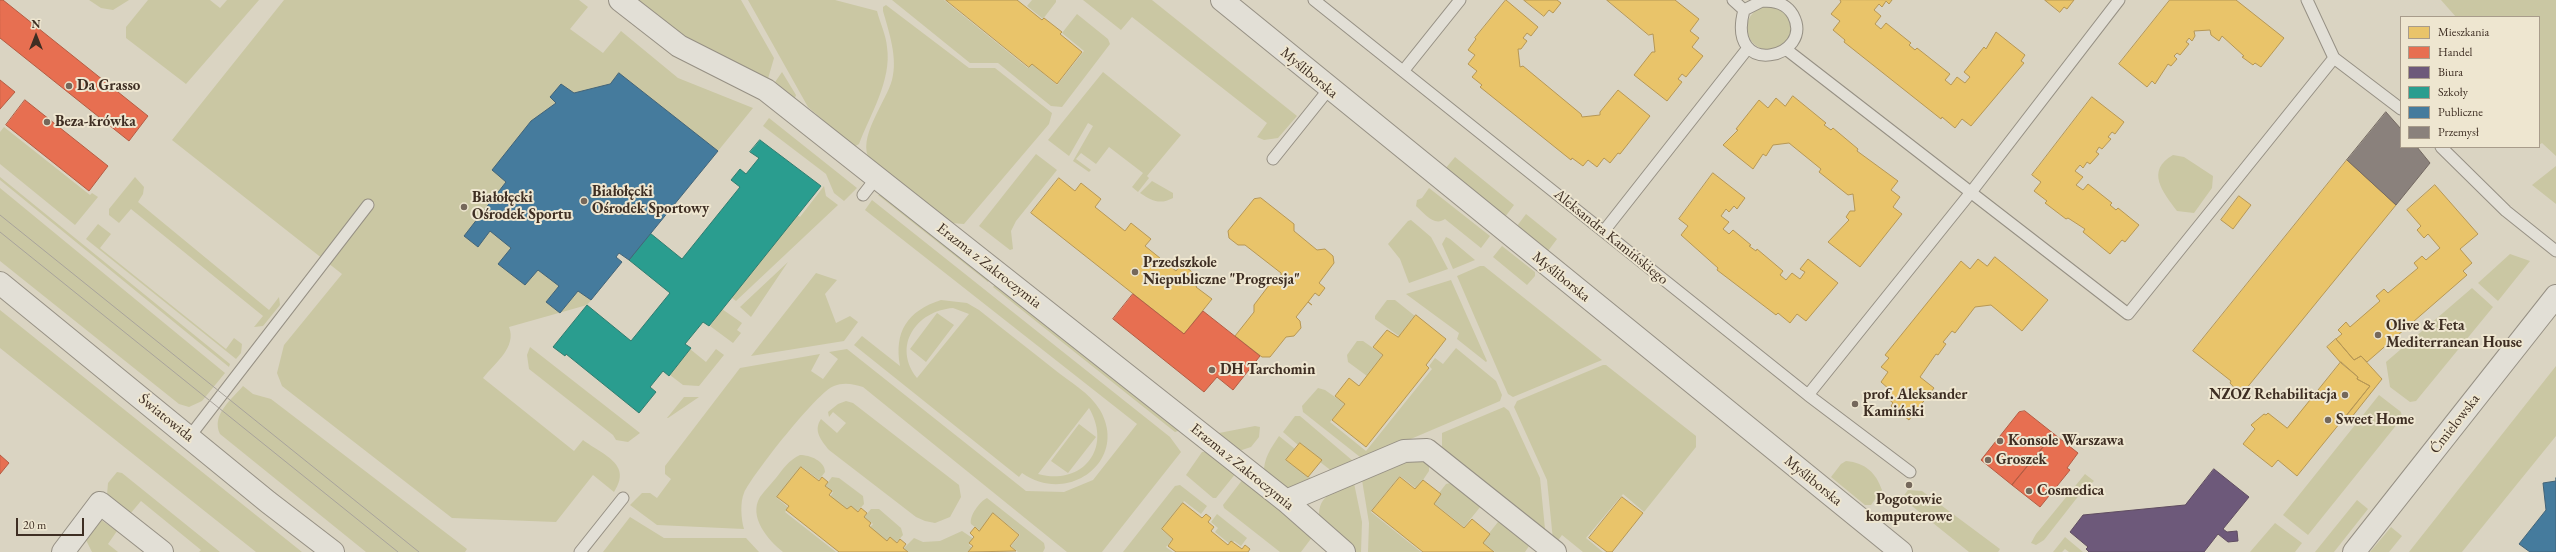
<!DOCTYPE html>
<meta charset="utf-8">
<style>
body{margin:0}
#map{position:relative;width:2556px;height:552px;overflow:hidden;background:#dad4c2;font-family:"EB Garamond",serif}
canvas{display:block}
.legend{position:absolute;left:2400px;top:16px;width:140px;height:132px;box-sizing:border-box;background:#eee6d0;border:1px solid #a89c8b;margin:0;padding:5px 7px;list-style:none;font-size:12px;color:#3e2e23}
.legend li{display:flex;align-items:center;gap:8px;height:20px}
.legend b{width:20px;border:1px solid #a89c8b}
.north{position:absolute;left:16px;top:16px;width:40px;height:40px;-webkit-text-stroke:3px #eee6d0;paint-order:stroke;rotate:0deg;font-size:11px;font-weight:700;line-height:16px;text-align:center;color:#3e2e23}
.north::after{content:'';display:block;margin:auto;width:14px;height:18px;background:#3e2e23;clip-path:polygon(50% 0,100% 100%,50% 72%,0 100%)}
.scale{position:absolute;left:16px;top:518px;width:68px;height:18px;box-sizing:border-box;border:2px solid #3e2e23;border-top:0;padding-left:5px;font-size:12px;line-height:14px;white-space:nowrap;color:#3e2e23;-webkit-text-stroke:3px #eee6d0;paint-order:stroke}
</style>
<div id="map">
<canvas width="2556" height="552"></canvas>
<ul class="legend">
<li><b style="height:11px;background:#e9c46a"></b>Mieszkania</li>
<li><b style="height:11px;background:#e76f51"></b>Handel</li>
<li><b style="height:11px;background:#6d597a"></b>Biura</li>
<li><b style="height:11px;background:#2a9d8f"></b>Szkoły</li>
<li><b style="height:11px;background:#457b9d"></b>Publiczne</li>
<li><b style="height:11px;background:#8a817c"></b>Przemysł</li>
</ul>
<div class="north">N</div>
<div class="scale">20 m</div>
</div>
<script>
const context = document.querySelector('canvas').getContext('2d');
context.lineJoin = 'round';
function fillPath(path, color) { context.fillStyle = color; context.fill(path, 'evenodd'); }
function strokePath(path, color, width, dash) { context.strokeStyle = color; context.lineWidth = width; context.lineCap = dash ? 'butt' : 'round'; context.setLineDash(dash || []); context.stroke(path); }
function write(font, color, halo, rows, align = 'center') {
  context.font = font + ' "EB Garamond",serif'; context.lineWidth = 4; context.setLineDash([]); context.textBaseline = 'middle'; context.strokeStyle = halo; context.fillStyle = color; for (const [text, x, y, turn = 0] of rows) {
    context.save(); context.translate(x, y); context.rotate((+turn || 0) * Math.PI / 180); context.textAlign = isNaN(turn) ? turn : align; if (halo) context.strokeText(text, 0, 0); context.fillText(text, 0, 0); context.restore();
  }
}
const green = new Path2D(`
 M89,0H129L113,10L101,8Z
 M148,0H210L220,8L227,0H259L186,84L126,38V27Z
 M284,0H579L588,7L570,29L603,53L621,31L678,78L753,108L709,162L708,161L619,253L616,257L622,262L587,305L509,327C517,347 495,363 483,378L574,451L583,440C603,455 633,464 614,492L593,475L556,522L452,518L282,386L277,373L284,345L342,274L172,140Z
 M629,0H741L774,58L767,82L687,44Z
 M748,0H835L877,11C880,23 886,35 887,47C892,80 870,115 859,144L854,147L808,107Z
 M892,0H944L1028,68L1032,64L1057,85L1084,51L1062,33L1077,14L1108,39L1110,44L1062,107L1051,106L998,63H970Z
 M1032,0H1056V2L1043,19L1027,6Z
 M1083,0H1152L1297,116L1278,138L1264,140L1257,137L1267,123L1132,17L1121,30Z
 M2441,0H2556V156L2542,143L2539,145V17H2456Z
 M886,5L969,68H995L1052,113L1049,124L964,224L951,223L870,160C856,139 886,102 892,80C898,58 889,32 883,11V7Z
 M1747 28a22 22 0 1 1 44 0a22 22 0 1 1-44 0Z
 M782,72L796,95L795,98L773,85Z
 M1103,72L1181,135L1151,171L1147,176L1149,178L1138,192L1132,187L1143,173L1109,147L1096,164L1081,153L1076,159L1091,170L1089,172L1073,161L1093,126L1088,123L1069,156L1048,140Z
 M769,118L857,188L844,201L834,193L826,174L763,126Z
 M4,127L90,195L92,193L98,197L75,225L0,164V132Z
 M1036,154L1057,170L1016,221L1011,231L1013,249L1010,250L979,226Z
 M2173,155L2184,157L2213,176L2212,188L2194,213L2177,211C2163,192 2145,171 2173,155Z
 M1455,157L1514,205L1505,217L1445,169Z
 M2556,166V204L2532,185Z
 M0,177L230,364L229,367L0,180Z
 M135,177L144,187L143,194L138,202L269,310L279,297L280,305L263,326L254,327L263,316L131,209L119,223L109,215V209Z
 M1152,181L1173,193V198C1160,205 1152,201 1140,193Z
 M824,186L826,196L838,205L736,301L731,297L797,215L800,217Z
 M0,188L225,373L202,401L189,407L179,404L0,261Z
 M1429,188L1490,236L1481,248L1445,219C1434,227 1424,213 1416,206L1417,200L1422,198Z
 M887,193L992,277L988,282L878,195Z
 M872,200L1170,437L1181,452L1102,552H1067L863,387C853,384 844,382 834,386C818,391 752,475 744,493C740,502 741,519 744,529L657,525L630,505L642,493H650L657,498L671,479L665,474V466L740,368L820,354L811,371L823,379L838,359L829,352L847,349L1026,491L1064,492L1093,480L1137,424L865,210Z
 M1526,214L1557,239L1548,251L1517,226Z
 M1411,220L1431,237L1448,269L1409,283L1400,259L1388,244L1408,221Z
 M98,224L111,234L100,248L226,349L234,338L242,344L241,353L236,359L86,239Z
 M1446,237L1450,239L1475,260L1453,269L1442,244Z
 M1502,246L1535,272V276L1527,285L1493,257Z
 M2510,254L2530,261L2498,301L2478,283Z
 M788,262L751,317L740,307Z
 M1480,266H1484L1602,360L1513,397L1508,394L1457,276Z
 M816,273L837,280L825,294L836,323L850,316L858,322L844,341L751,356Z
 M1451,280L1487,361L1486,362L1457,339L1459,333L1406,294Z
 M997,282L1179,428L1178,431L1175,432L993,287Z
 M2472,288L2493,307L2416,401L2410,402L2390,387L2386,362Z
 M941,300L967,303L979,310C1004,330 1030,350 1055,370C1070,382 1090,393 1100,410C1129,460 1069,506 1022,473L1019,477L854,345L862,336L900,366C894,332 907,311 941,300ZM953,308L969,314L917,378C892,346 916,311 953,308ZM1089,408C1113,449 1082,486 1038,474Z
 M1387,300H1395L1415,316L1399,336L1375,319V316Z
 M722,309L742,323L737,330L741,333L733,343L710,326Z
 M0,310L302,552H256L0,348Z
 M937,313L954,325L926,362L910,349Z
 M1357,341H1363L1383,355L1367,376L1348,362L1347,355Z
 M530,347L640,433L628,442L616,440L613,435L529,369L527,355Z
 M1456,348L1496,381L1502,395L1500,401L1366,458L1360,457L1303,412L1302,406L1318,388L1325,390L1345,404L1330,422L1366,451L1432,369L1429,366L1435,358L1443,364Z
 M690,349L706,362L716,349L724,355L699,386L683,385L670,375Z
 M1603,365H1606L1696,436V447L1644,512L1623,494L1586,538L1603,552H1583L1562,535L1557,542L1553,540L1547,480L1514,407L1517,401Z
 M2556,366V436L2462,552H2409Z
 M243,386L253,394L271,399L467,549L465,552H366L220,434C211,415 231,400 243,386Z
 M2379,395L2401,412L2402,418L2308,535L2283,515Z
 M684,397H699L668,418H667Z
 M846,401L853,403L959,485L961,497L950,517L935,523L925,521L916,517L829,450C821,440 813,431 821,419L837,433L846,423L833,412L829,417L828,412L838,404Z
 M1504,407L1509,411L1540,478L1545,529H1539L1442,450V433Z
 M1295,416H1300L1353,461L1333,472L1320,462L1321,460L1300,443L1298,445L1283,432Z
 M1079,424L1096,437L1068,473L1051,461Z
 M1255,426L1260,427L1259,437L1251,447L1239,451L1218,437L1219,433Z
 M1279,436L1295,449L1286,460L1314,480L1287,489L1264,474C1263,459 1271,448 1279,436Z
 M1202,452H1210L1236,473L1216,498H1213L1186,475Z
 M800,455C810,455 825,461 825,472L819,480L802,467L777,498L789,508L785,512L836,552H783C768,540 748,517 760,497C765,490 771,484 776,478C783,469 789,460 800,455Z
 M1420,458L1429,464V471L1417,489L1400,476L1371,512L1421,552H1368L1369,523L1362,480L1406,460Z
 M1846,461C1866,463 1876,473 1882,490L1871,505H1865L1831,477L1841,464Z
 M117,472L122,473L220,552H199L201,550L141,501L130,514L107,495L108,483Z
 M2085,474L2094,481L2080,494L2044,540L2036,545L2031,543L2036,534Z
 M832,477L839,478L863,496L864,504L857,512L847,511L830,497L833,492L825,486Z
 M1243,479L1313,536L1301,552H1280L1224,508L1223,505Z
 M1455,482L1481,506L1464,527L1432,502L1446,484Z
 M1354,483L1362,522L1361,552H1353L1319,517C1318,494 1336,491 1354,483Z
 M1180,485L1207,506L1201,514L1184,501L1162,530L1173,539L1166,547L1173,552H1123L1175,486Z
 M1908,490L1922,491L2000,549L1998,552H1969L1902,498Z
 M987,498L1044,543L1045,548L1043,552H1018L1011,546L1020,535L994,514L980,531L971,524C969,516 980,501 987,498Z
 M2357,500L2368,509L2334,552H2315Z
 M871,509H879L901,528L903,535L896,543L887,542L869,528L873,524L864,517Z
 M1217,514L1247,538L1241,546L1234,541L1231,545L1215,532L1218,528L1211,522Z
 M630,517L664,538H746L759,552H603Z
 M101,520L117,531L108,544L118,552H92L86,540L95,522Z
 M1503,521L1529,540V546L1525,552H1495L1482,542L1498,522Z
 M2275,523L2302,543L2295,552H2250Z
 M2391,527L2402,536L2389,552H2370Z
 M962,531L974,539L969,545L973,548L970,552H907L903,549L914,538L923,542L940,541Z
 M2065,537L2083,552H2069L2065,549L2062,552H2053Z`);
const homes = new Path2D(`
 M946,0H1017L1042,20L1044,18L1062,32L1060,34L1082,52L1057,84L1032,64L1029,67Z
 M1506,0L1538,27L1531,36L1527,33L1523,38L1527,41L1521,49H1518L1520,67L1523,66L1581,114L1582,117L1600,115V112L1618,90L1650,116L1620,154L1618,153L1610,163L1604,158L1597,167L1588,160L1583,166L1572,158L1571,160L1480,87L1482,85L1472,77L1477,71L1468,64L1475,55L1468,50L1476,39L1475,38Z
 M1524,0H1557L1561,3L1553,13L1549,10L1544,16Z
 M1607,0H1675L1699,19L1690,31L1699,38L1692,47L1703,56L1686,77L1682,74L1678,79L1682,82L1667,101L1634,75L1652,52H1655L1653,34L1649,35Z
 M1892,0L1889,4L1886,1L1882,7L1879,4L1874,10L1881,16L1875,24L1881,29L1886,23L1911,43L1909,45L1915,50L1917,48L1950,74L1945,80L1951,85L1957,77L1965,83L1970,77L1964,72L1984,47L1986,49L1996,32L2025,55L2021,61L2024,63L1971,126L1962,119L1955,128L1942,117L1941,119L1844,42L1845,40L1833,30L1840,21L1831,14L1841,2L1840,0Z
 M2045,0H2074L2067,9L2064,7L2060,12Z
 M2170,0H2236L2284,38L2261,67L2255,63L2253,65L2242,57L2244,56L2222,36L2219,41L2211,35L2210,30L2194,31L2195,36L2192,41L2189,38L2186,42L2189,44L2180,55L2177,53L2174,56L2177,59L2171,66L2168,64L2155,84L2152,81L2147,87L2119,64Z
 M1793,96L1826,123L1824,125L1831,130L1833,128L1858,149L1857,151L1898,181L1891,190L1900,197L1893,207L1902,214L1860,267L1828,242L1849,220L1846,217L1850,211H1855L1853,194L1848,195L1819,172L1821,169L1789,143L1773,145L1766,156L1763,154L1753,169L1723,145L1738,130L1736,129L1759,100L1768,108L1776,98L1785,106Z
 M2092,97L2124,122L2115,134L2112,132L2108,137L2111,139L2102,149L2099,147L2096,152L2099,154L2090,164L2087,162L2083,168L2080,165L2075,171L2083,177L2076,185L2083,190L2088,184L2112,203L2110,205L2116,210L2118,208L2139,225L2125,242L2122,240L2110,254L2083,232L2085,229L2068,218L2066,219L2045,203L2047,201L2034,191L2041,182L2032,175Z
 M2347,160L2396,205L2241,395L2230,383L2231,381L2193,351Z
 M1713,173L1745,198L1737,209L1734,206L1729,212L1726,209L1721,216L1729,222L1723,229L1729,234L1733,230L1751,245L1749,246L1756,251L1757,249L1783,271L1780,275L1786,280L1792,273L1800,279L1805,272L1800,269L1808,259L1838,283L1806,321L1797,314L1790,323L1778,313L1776,315L1717,270L1718,268L1681,235L1688,226L1679,219Z
 M1059,178L1075,191L1081,183L1101,199L1095,207L1125,231L1131,223L1151,239L1145,246L1176,271L1182,264L1201,279L1196,287L1212,299L1184,334L1031,213Z
 M2435,185L2478,234L2460,249L2472,263L2463,271L2467,275L2367,362L2361,356L2354,360L2336,339L2342,334L2338,330L2346,322L2350,327L2380,301L2376,296L2384,289L2388,293L2418,268L2414,263L2422,256L2426,260L2440,248L2428,234L2424,238L2417,230L2421,226L2407,210Z
 M2239,196L2251,205L2233,229L2221,220Z
 M1261,198L1294,224V231L1317,250L1325,249L1333,256L1334,263L1319,283L1325,288L1319,296L1315,293L1308,302L1312,305L1308,302L1296,317L1300,321L1301,328L1294,336L1286,337L1270,357H1262L1235,336L1254,312V305L1273,280L1281,279V273L1245,245H1238L1229,238L1228,231L1254,199Z
 M1995,257L2048,300L2022,331L1991,305L1975,307L1955,333L1952,331L1943,342L1946,344L1938,355L1936,354L1920,377L1934,388L1909,420L1891,406L1893,403L1885,396L1890,390L1881,382L1888,372L1881,367L1889,358L1885,355L1961,261L1970,269L1978,259L1987,266Z
 M1416,315L1446,339L1426,365L1429,368L1366,447L1332,420L1345,404L1335,396L1349,378L1359,386L1383,355L1373,347L1387,330L1398,337Z
 M2336,339L2354,360L2361,356L2382,379L2347,423L2343,420L2370,386L2357,379L2358,377L2341,363L2327,347Z
 M2341,362L2358,377L2357,379L2370,386L2297,476L2278,460L2272,467L2243,444L2255,429L2251,425L2264,414L2266,415L2268,413L2287,428Z
 M1300,443L1322,460L1308,477L1286,460Z
 M801,467L819,481L822,477L828,482L825,486L832,491L829,495L847,509L851,506L858,512L861,508L867,513L864,517L871,523L869,526L887,541L890,537L897,543L900,539L906,544L903,548L908,552H839L786,510L789,506L777,497Z
 M1400,477L1415,489L1423,480L1441,494L1434,504L1464,528L1472,519L1490,534L1483,543L1494,552H1423L1372,511Z
 M1622,497L1643,513L1612,552H1607L1589,538Z
 M1183,503L1202,518L1206,514L1211,518L1208,522L1214,527L1211,531L1228,545L1231,541L1242,549L1245,545L1250,549L1248,552H1176L1168,546L1173,539L1162,529Z
 M993,513L1019,535L1010,546L1016,551L968,552L973,546L969,543L974,537L970,533L975,527L979,531Z`);
const shops = new Path2D(`
 M0,0H3L148,116L129,141L0,38Z
 M0,80L15,92L0,109Z
 M25,100L108,166L89,191L6,125Z
 M1133,294L1184,334L1203,311L1260,356L1233,390L1217,377L1204,392L1113,319Z
 M2025,411L2054,434L2012,485L1981,460L2019,412Z
 M2054,434L2078,453L2067,468L2070,470L2040,507L2012,485Z
 M0,455L9,463L0,474Z`);
const offices = new Path2D(`
 M2214,469L2249,497L2223,529L2227,532L2237,531L2238,541L2228,542L2218,534L2204,552H2089L2086,549L2088,547L2070,532L2083,515L2185,505Z`);
const schools = new Path2D(`
 M760,140L821,186L709,326L703,322L685,344L691,348L669,376L663,371L650,387L656,392L639,413L566,354L565,356L553,347L587,305L631,341L670,293L629,260L650,233L682,259L740,187L731,180L740,169L746,174L759,158L750,152Z`);
const public = new Path2D(`
 M619,73L718,151L629,260L619,253L616,257L622,262L591,300L578,291L560,313L546,302L559,286L538,270L525,285L498,264L511,248L490,231L478,247L464,236L506,182L492,170L531,121L556,103L550,97L561,84L574,93L610,84Z
 M2556,478V552H2530L2519,544L2546,510L2543,483L2556,481Z`);
const industry = new Path2D(`
 M2386,112L2401,129V147H2417L2430,163L2396,205L2347,160Z`);
const service = new Path2D(`
 M1314,0L1808,395L1910,472
 M1733,0L1744,10
 M2307,0L2334,58L2401,109
 M1762,1C1775,1 1786,3 1793,15C1816,58 1725,80 1744,10Z
 M1787,50L2128,314L2334,58
 M1404,70L1460,0
 M2441,147L2506,211L2556,251
 M1273,159L1329,89
 M863,195L877,177
 M1604,231L1748,48
 M1808,395L1972,191L2119,0
 M190,436L368,205
 M580,552L623,498`);
const minor = new Path2D(`
 M620,0L679,46L766,90L1286,501L1344,552
 M1222,0L1901,552
 M1286,501L1404,451L1427,450L1555,552
 M63,552L100,503L162,552
 M2354,552L2556,296`);
const tertiary = new Path2D(`
 M0,283L268,502L333,552`);
const tram = new Path2D(`
 M0,215L419,552
 M0,232L398,552`);
const markers = [
 [69,86,4,"#75685b"],
 [47,122,4,"#75685b"],
 [584,201,4,"#75685b"],
 [464,207,4,"#75685b"],
 [1135,272,4,"#75685b"],
 [2378,335,4,"#75685b"],
 [1212,370,4,"#75685b"],
 [2345,395,4,"#75685b"],
 [1855,404,4,"#75685b"],
 [2328,420,4,"#75685b"],
 [2000,441,4,"#75685b"],
 [1988,460,4,"#75685b"],
 [1909,485,4,"#75685b"],
 [2029,491,4,"#75685b"]
];
const streetNames = [
 ["Myśliborska",1309,73,40],
 ["Aleksandra Kamińskiego",1611,237,39],
 ["Erazma z Zakroczymia",989,266,38],
 ["Myśliborska",1561,277,39],
 ["Światowida",166,418,39],
 ["Ćmielowska",2455,424,-52],
 ["Erazma z Zakroczymia",1242,467,39],
 ["Myśliborska",1813,481,39]
];
const poiNames = [
 ["Da Grasso",77,86],
 ["Beza-krówka",55,122],
 ["Białołęcki",592,192],
 ["Ośrodek Sportowy",592,209],
 ["Białołęcki",472,198],
 ["Ośrodek Sportu",472,215],
 ["Przedszkole",1143,263],
 ["Niepubliczne \"Progresja\"",1143,280],
 ["Olive & Feta",2386,326],
 ["Mediterranean House",2386,343],
 ["DH Tarchomin",1220,370],
 ["prof. Aleksander",1863,395],
 ["Kamiński",1863,412],
 ["NZOZ Rehabilitacja",2337,395,"right"],
 ["Sweet Home",2336,420],
 ["Konsole Warszawa",2008,441],
 ["Groszek",1996,460],
 ["Cosmedica",2037,491],
 ["Pogotowie",1909,500,"center"],
 ["komputerowe",1909,517,"center"]
];
fillPath(green, '#cac7a3');
fillPath(homes, '#e9c46a');
strokePath(homes, '#b69755', 1);
fillPath(shops, '#e76f51');
strokePath(shops, '#b45c43', 1);
fillPath(offices, '#6d597a');
strokePath(offices, '#5f4c60', 1);
fillPath(schools, '#2a9d8f');
strokePath(schools, '#307c6f', 1);
fillPath(public, '#457b9d');
strokePath(public, '#436478', 1);
fillPath(industry, '#8a817c');
strokePath(industry, '#736861', 1);
strokePath(service, '#969084', 13);
strokePath(minor, '#969084', 24);
strokePath(tertiary, '#969084', 24);
strokePath(service, '#e2dfd6', 11);
strokePath(minor, '#e2dfd6', 22);
strokePath(tertiary, '#e2dfd6', 22);
strokePath(tram, '#a8a39b', 1);
for (const [x, y, r, color] of markers) { const dot = new Path2D(); dot.arc(x, y, r, 0, 2 * Math.PI); context.fillStyle = color; context.fill(dot); strokePath(dot, '#eee6d0', 1.5); }
write('15px', '#3e2e23', '#eee6d0', streetNames);
write('bold 15px', '#3e2e23', '#eee6d0', poiNames, 'left');
</script>
